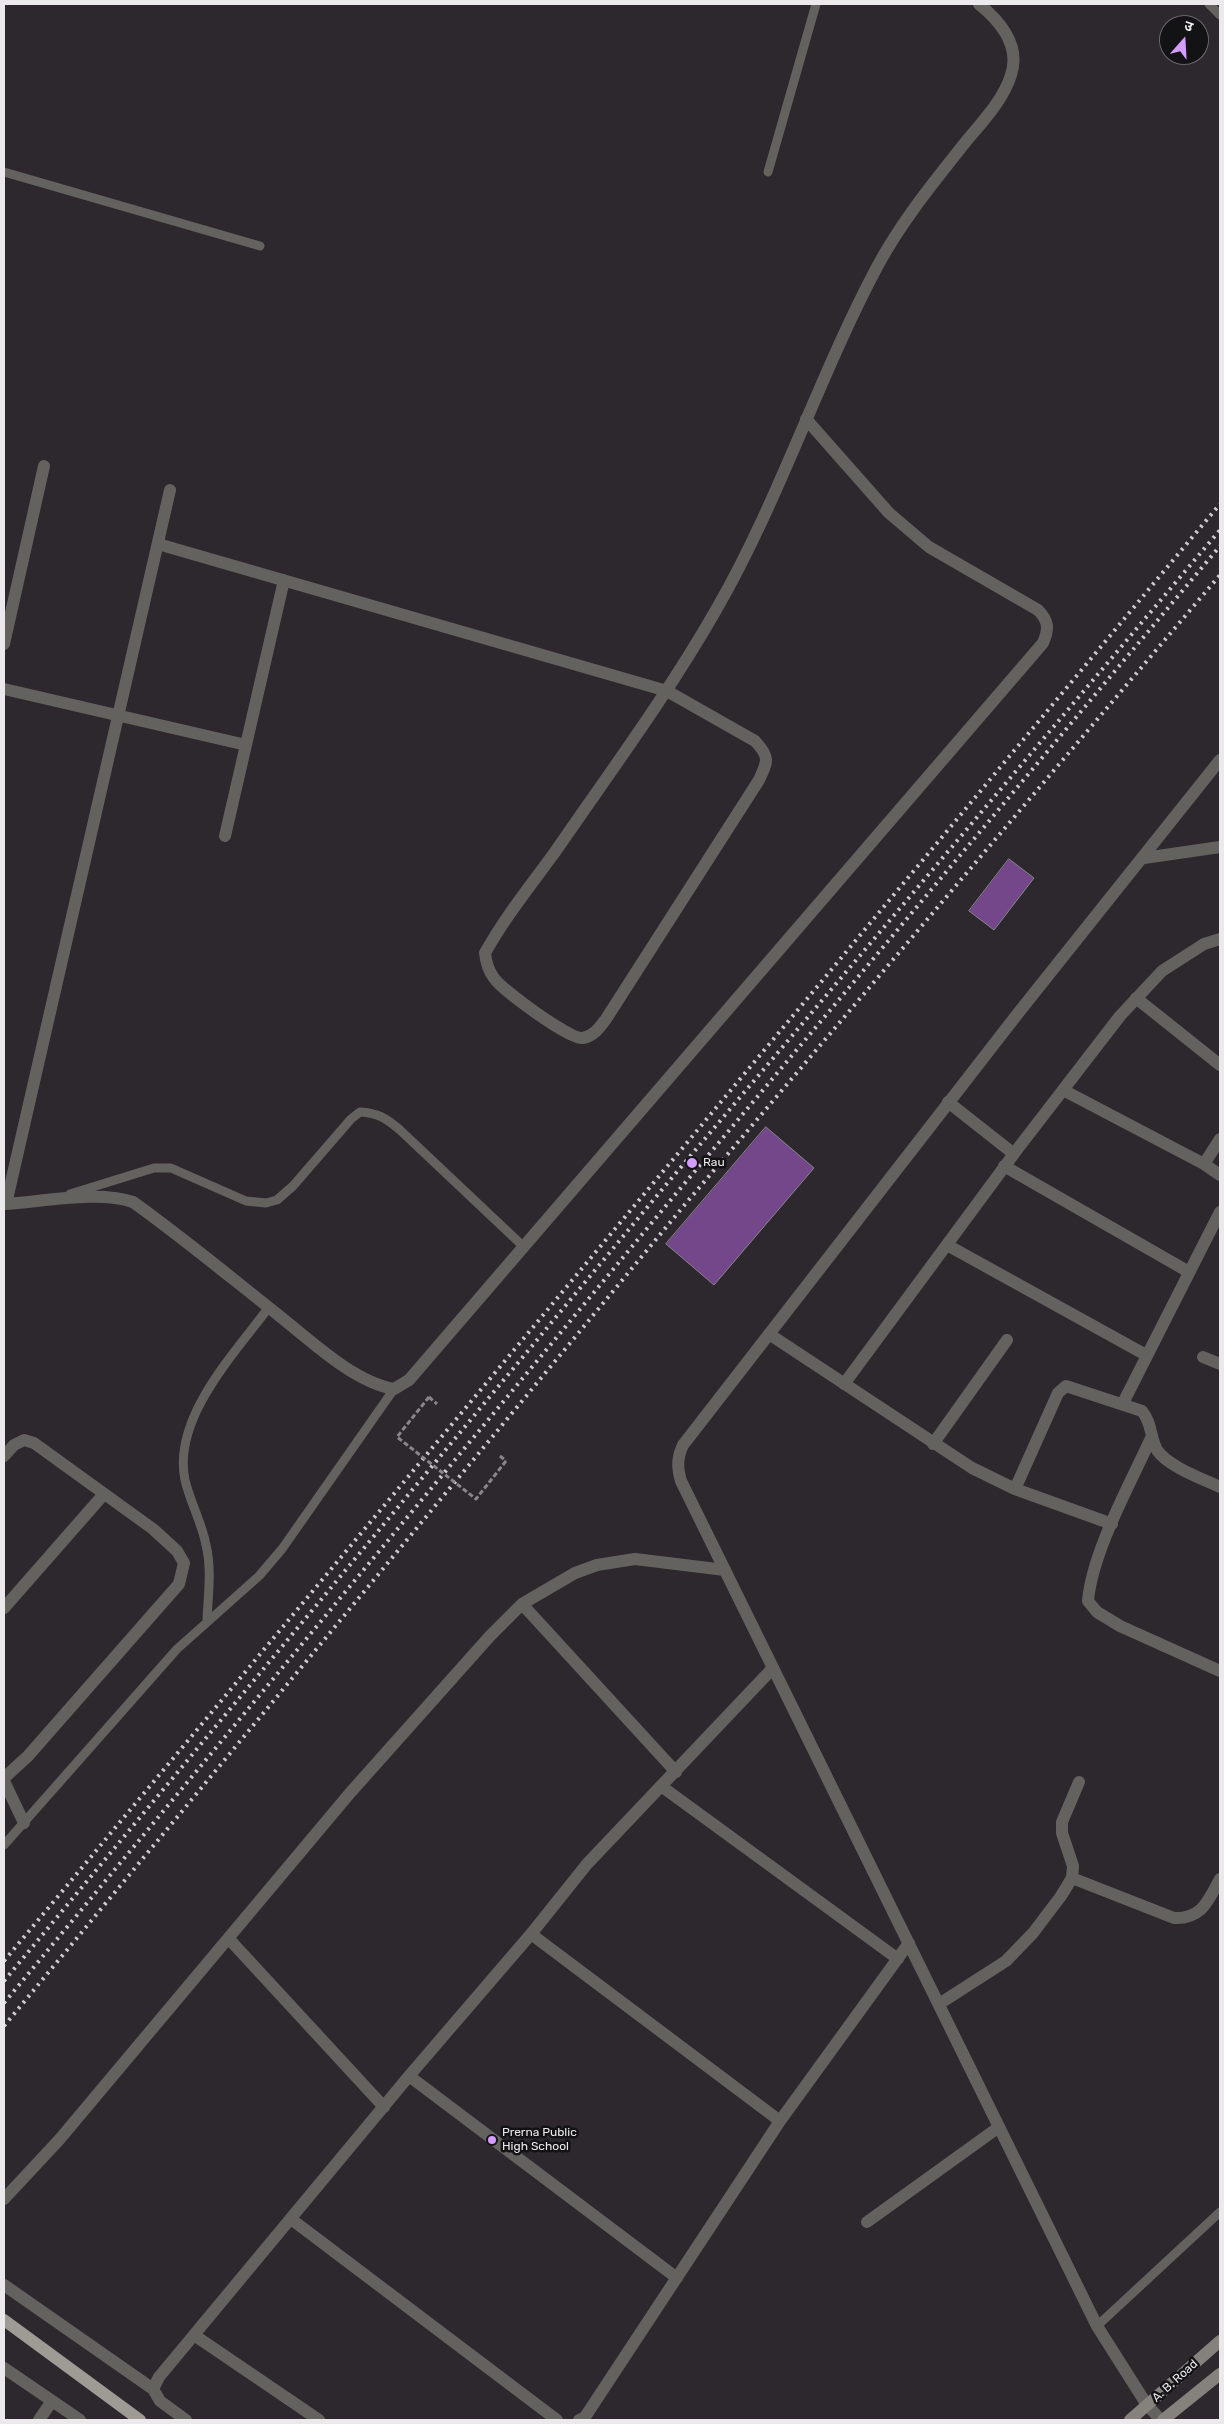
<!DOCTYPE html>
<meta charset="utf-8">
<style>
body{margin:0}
#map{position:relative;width:1224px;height:2424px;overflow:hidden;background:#2c282e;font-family:Rubik,"Noto Sans Devanagari",sans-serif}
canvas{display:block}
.frame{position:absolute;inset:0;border:5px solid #ece9ed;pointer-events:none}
.north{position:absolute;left:1159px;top:15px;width:50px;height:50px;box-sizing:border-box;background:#131214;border:1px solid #6a686b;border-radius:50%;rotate:19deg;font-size:14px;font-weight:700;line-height:20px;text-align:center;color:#ece9ed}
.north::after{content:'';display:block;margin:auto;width:18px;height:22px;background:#d39cfd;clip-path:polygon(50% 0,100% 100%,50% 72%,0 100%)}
</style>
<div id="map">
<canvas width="1224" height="2424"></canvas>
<div class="frame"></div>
<div class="north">उ</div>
</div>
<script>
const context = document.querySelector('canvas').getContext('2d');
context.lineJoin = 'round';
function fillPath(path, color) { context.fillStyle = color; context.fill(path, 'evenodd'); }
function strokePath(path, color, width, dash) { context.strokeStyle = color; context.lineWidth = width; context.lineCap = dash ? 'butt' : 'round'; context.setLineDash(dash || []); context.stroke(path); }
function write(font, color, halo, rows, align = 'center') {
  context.font = font + ' Rubik,sans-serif'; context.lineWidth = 5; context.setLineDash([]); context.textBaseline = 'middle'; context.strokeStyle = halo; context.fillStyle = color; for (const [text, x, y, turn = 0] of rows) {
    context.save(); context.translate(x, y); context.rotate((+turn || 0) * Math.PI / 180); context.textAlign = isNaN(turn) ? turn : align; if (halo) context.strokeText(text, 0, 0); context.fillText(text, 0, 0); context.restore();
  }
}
const building = new Path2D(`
 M1009,859L1034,878L994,930L969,911Z
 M766,1127L814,1168L714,1285L666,1244Z`);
const path = new Path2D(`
 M429,1397L437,1404
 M500,1456L506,1461`);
const service = new Path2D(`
 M1209,4L1220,15
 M4,172L260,246
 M768,172L816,4
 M70,1194L154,1168H171L246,1201L266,1203L277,1200L293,1186L351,1119L360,1112C378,1113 386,1118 400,1130L524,1247
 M207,1620C208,1596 212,1569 206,1545C202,1523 190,1502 185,1480C172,1418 235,1353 269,1307
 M4,1845L177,1649L259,1576L282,1549L394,1389
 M1097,2326L1220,2212`);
const minor = new Path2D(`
 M158,544L667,691L755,741C770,757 768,761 759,780L606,1019C600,1027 594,1036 583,1038C570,1040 502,990 494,978C488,970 486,963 485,953C505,917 531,885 555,852C610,772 668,694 716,610C779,501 818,378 877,267C901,222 933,183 964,144C981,123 1003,101 1011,75C1021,45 1000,21 979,4
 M4,644L44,466
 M4,689L246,745
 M225,836L284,580
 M1144,858L1220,847
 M1136,998L1220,1065
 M1063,1090L1204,1164L1220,1175
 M948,1102L1014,1154
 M1204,1164L1220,1139
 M1004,1166L1189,1272
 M4,1204C41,1202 99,1190 133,1202C182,1237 229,1276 277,1314C310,1340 353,1382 394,1389L409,1380L1043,643C1049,629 1049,621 1038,610L929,547L889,513L806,419
 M6,1204L170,490
 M947,1245L1146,1355
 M769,1334L972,1468L1015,1489L1112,1524
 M1203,1357L1220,1364
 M844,1384L1019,1147L1120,1016L1162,971L1204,944L1220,939
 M1123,1403L1220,1212
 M1152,1436C1131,1482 1092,1552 1088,1601L1097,1612L1120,1626L1220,1671
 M933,1444L1007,1340
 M4,1456L14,1445L24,1440L34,1443L153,1529L177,1551L184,1563L179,1584L28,1756L4,1778
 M1015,1489L1058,1393L1066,1386L1142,1411C1152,1423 1150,1437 1157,1450C1167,1466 1203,1479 1220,1487
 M522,1604L676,1772
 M4,1608L104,1494
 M4,1781L24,1823
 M661,1786L898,1959
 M1072,1878L1174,1918C1202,1919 1208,1901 1220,1879
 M531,1934L780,2121
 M229,1939L384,2107
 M939,2004L1006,1961L1033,1933L1061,1896L1072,1878L1073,1866L1062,1833V1822L1079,1782
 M409,2076L677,2278
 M4,2199L59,2140L350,1793L490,1636L522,1604L575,1573L597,1565L635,1559L725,1570
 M291,2219L557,2420
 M867,2222L999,2127
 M4,2285L153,2389
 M194,2335L319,2420
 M4,2368L80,2420
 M39,2420L52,2401
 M186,2420L160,2401L153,2389L159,2377L409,2076L531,1934L587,1864L773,1668
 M579,2420L585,2417L780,2121L909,1943`);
const tertiary = new Path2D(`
 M1161,2420L1147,2405L1097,2326L681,1481C677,1467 677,1458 683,1445L1019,1012L1220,760`);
const secondary = new Path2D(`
 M1130,2420L1220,2341
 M1163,2420L1220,2374`);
const primary = new Path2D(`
 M4,2320L140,2420`);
const rail = new Path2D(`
 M4,1961L1220,504
 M4,1981L665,1186L1220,530
 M4,2003L674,1196L1220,546
 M4,2026L687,1202L1220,575`);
const pathBridge = new Path2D(`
 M429,1397L397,1437L476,1499L506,1461`);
const markers = [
 [692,1163,6,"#d39cfd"],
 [492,2140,5,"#d39cfd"]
];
const poiNames = [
 ["Rau",703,1163],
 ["Prerna Public",502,2133],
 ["High School",502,2147]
];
const streetNames = [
 ["A. B. Road",1175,2381,-42]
];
fillPath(building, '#74468a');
strokePath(building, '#89848c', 1);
strokePath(path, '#89868b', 3, [5, 2.5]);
strokePath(service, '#64625f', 9);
strokePath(minor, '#64625f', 12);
strokePath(tertiary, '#64625f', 12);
strokePath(secondary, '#85827d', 12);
strokePath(primary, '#9e9b94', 12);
strokePath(rail, '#cecbd0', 4, [2.5, 5]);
strokePath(pathBridge, '#89868b', 3, [5, 2.5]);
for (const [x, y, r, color] of markers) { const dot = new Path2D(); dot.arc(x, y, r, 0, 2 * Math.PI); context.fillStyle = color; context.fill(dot); strokePath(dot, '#131214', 2); }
write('12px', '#ece9ed', '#131214', poiNames, 'left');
write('12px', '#ece9ed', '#131214', streetNames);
</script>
